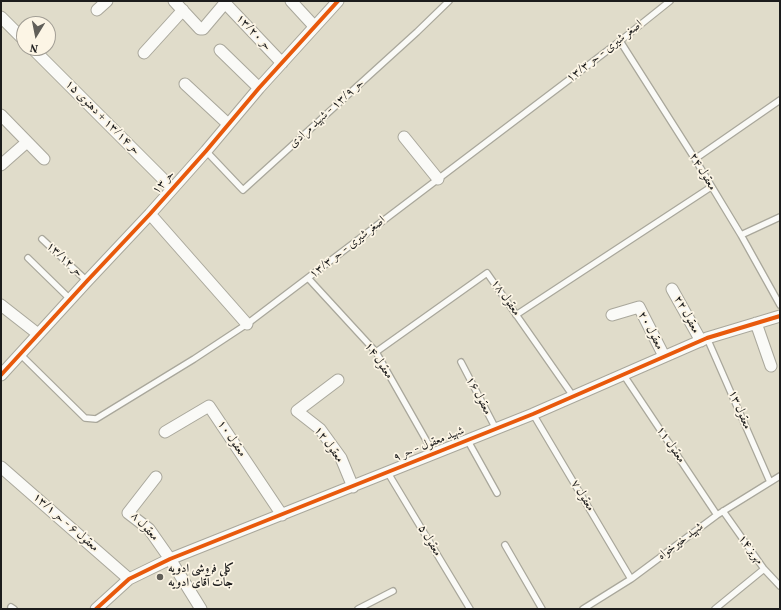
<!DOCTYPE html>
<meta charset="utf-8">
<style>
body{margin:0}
#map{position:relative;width:781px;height:610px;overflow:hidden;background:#e0dcca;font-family:Vollkorn,serif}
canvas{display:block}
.frame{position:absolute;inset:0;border:2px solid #1c1c1c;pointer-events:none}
.north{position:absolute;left:16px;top:16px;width:40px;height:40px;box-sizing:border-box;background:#fcf5e5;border:1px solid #a29e95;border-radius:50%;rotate:190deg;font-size:11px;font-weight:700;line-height:16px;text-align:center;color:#1c1c1c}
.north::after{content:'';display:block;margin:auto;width:14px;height:18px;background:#615f59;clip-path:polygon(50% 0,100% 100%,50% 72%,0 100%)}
</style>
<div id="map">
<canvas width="781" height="610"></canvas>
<div class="frame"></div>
<div class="north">N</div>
</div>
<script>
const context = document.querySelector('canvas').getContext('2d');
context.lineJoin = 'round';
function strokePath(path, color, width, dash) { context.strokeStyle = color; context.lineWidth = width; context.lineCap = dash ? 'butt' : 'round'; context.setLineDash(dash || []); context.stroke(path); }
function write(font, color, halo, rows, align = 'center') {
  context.font = font + ' Vollkorn,Amiri,serif'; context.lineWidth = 3.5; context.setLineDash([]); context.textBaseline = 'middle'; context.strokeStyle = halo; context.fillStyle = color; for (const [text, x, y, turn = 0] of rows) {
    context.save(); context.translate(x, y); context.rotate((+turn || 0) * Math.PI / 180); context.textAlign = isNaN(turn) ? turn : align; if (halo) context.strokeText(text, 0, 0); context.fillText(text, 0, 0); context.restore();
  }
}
const service = new Path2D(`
 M620,41L695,159L741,235L780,305
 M206,151L243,190L417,32L449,1
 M695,159L780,100
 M741,235L780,217
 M42,239L87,281
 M28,258L70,299
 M308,278L376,352L434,454
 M516,315L711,187
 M707,338L770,482
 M376,352L487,273L573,396
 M20,354L85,418L96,419L194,359L247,324L620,41L670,1
 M461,362L496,429
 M623,374L717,515
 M533,414L631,579
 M468,441L497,493
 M388,473L470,609
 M723,511L764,569L780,586
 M505,545L542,609
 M11,607L14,609
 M358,609L393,591
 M583,609L631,579L717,515L780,476
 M715,609L764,569`);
const minor = new Path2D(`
 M174,1L200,29H203L225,3L282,63
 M291,1L314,26
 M97,10L107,1
 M1,17L24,40
 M32,48L172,188
 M220,50L259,88
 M144,53L183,10
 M185,84L228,124
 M1,115L44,159
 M404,137L438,179
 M1,165L27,142
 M150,214L247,324
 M672,289L701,341
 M1,305L38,334
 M612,315L639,307L664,356
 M756,323L771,366
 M1,375L87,281L150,214L206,151L259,88L338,1
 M338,380L297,411L320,429L341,458L353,487
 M165,432L209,406L282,515
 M1,467L129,579
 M156,477L128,513L149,529L170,559L201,609
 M96,609L129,579L170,559L533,414L707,338L780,316`);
const cycleway = new Path2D(`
 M1,375L87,281L150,214L206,151L259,88L338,1
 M96,609L129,579L170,559L533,414L707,338L780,316`);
const markers = [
 [160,577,4,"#615f59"]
];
const streetNames = [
 ["حر ۱۳/۲۰",253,33,46],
 ["اصغر شیری - حر ۱۳/۳",605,52,-38],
 ["حر ۱۳/۹ - شهید مرادی",327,114,-42],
 ["حر ۱۳/۱۴ + دهنوی ۱۵",102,118,45],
 ["معقول ۲۴",702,172,59],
 ["حر ۱۳",164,183,-49],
 ["اصغر شیری - حر ۱۳/۳",348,248,-38],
 ["حر ۱۳/۱۲",64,260,43],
 ["معقول ۱۸",505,298,55],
 ["معقول ۲۲",686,315,61],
 ["معقول ۲۰",650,331,62],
 ["معقول ۱۴",378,361,56],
 ["معقول ۱۶",478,396,62],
 ["معقول ۱۳",739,410,67],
 ["معقول ۱۰",231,439,56],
 ["معقول ۱۲",328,445,54],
 ["شهید معقول - حر ۹",429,445,-22],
 ["معقول ۱۱",670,445,56],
 ["معقول ۷",582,496,59],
 ["معقول ۶ - حر ۱۳/۱",65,523,41],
 ["معقول ۸",144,527,47],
 ["معقول ۵",429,541,59],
 ["شهید خیرخواه",681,542,-37],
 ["مهریز ۱۴",750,550,54]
];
const poiNames = [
 ["کلی فروشی ادویه",168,570],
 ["جات آقای ادویه",168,584]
];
strokePath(service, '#a9a79b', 8);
strokePath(minor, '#a9a79b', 13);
strokePath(service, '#fafaf7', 5.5);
strokePath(minor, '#fafaf7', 11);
strokePath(cycleway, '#e8590c', 4);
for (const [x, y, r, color] of markers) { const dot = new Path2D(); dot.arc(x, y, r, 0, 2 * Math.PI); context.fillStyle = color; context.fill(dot); strokePath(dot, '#fcf5e5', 1.5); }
write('12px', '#1c1c1c', '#fcf5e5', streetNames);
write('bold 12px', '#1c1c1c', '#fcf5e5', poiNames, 'left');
</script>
